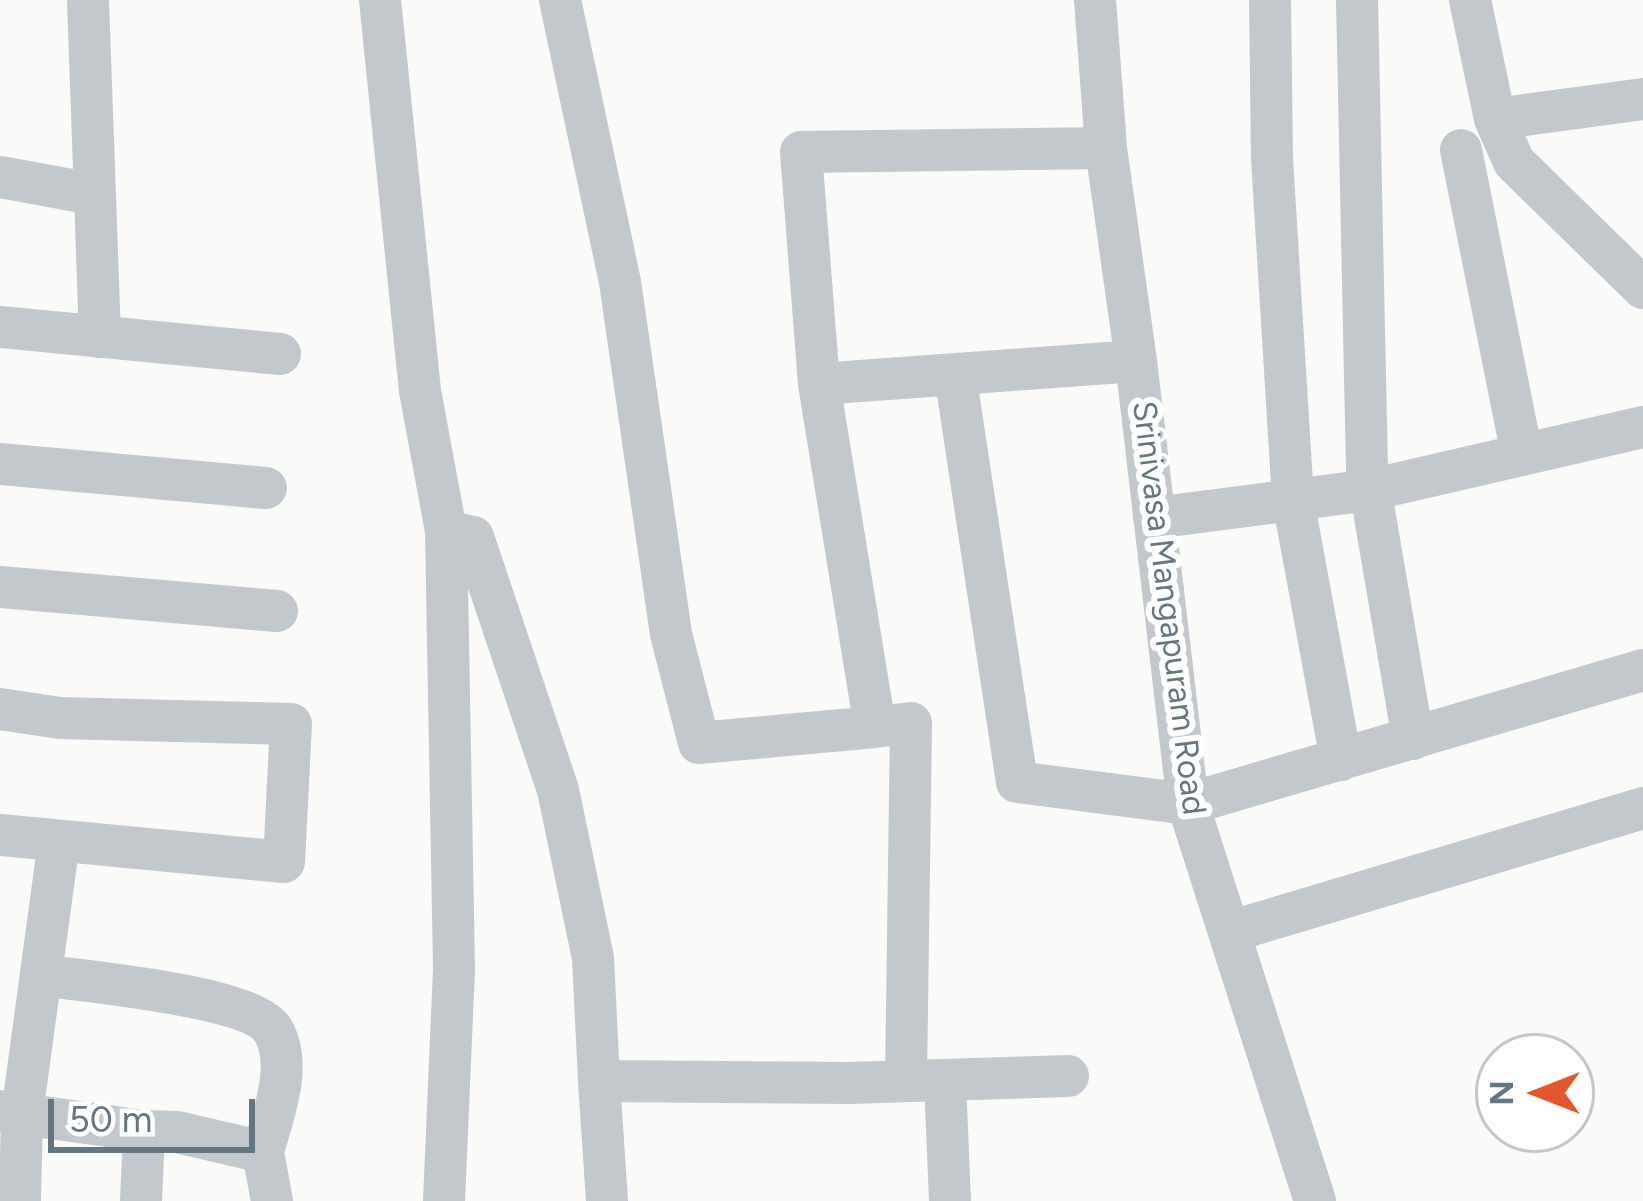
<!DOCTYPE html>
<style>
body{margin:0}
#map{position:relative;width:1643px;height:1201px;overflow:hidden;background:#fafaf8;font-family:Figtree,sans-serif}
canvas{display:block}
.north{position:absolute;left:1475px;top:1033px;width:120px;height:120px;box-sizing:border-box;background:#fff;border:3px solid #c1c8cd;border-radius:50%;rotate:270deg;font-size:33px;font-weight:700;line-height:48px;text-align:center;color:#657683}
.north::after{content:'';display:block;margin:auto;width:42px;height:54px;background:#e4572e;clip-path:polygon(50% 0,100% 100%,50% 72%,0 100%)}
.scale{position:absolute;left:48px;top:1099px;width:207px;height:54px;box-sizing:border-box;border:6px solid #657683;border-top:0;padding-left:15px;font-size:36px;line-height:42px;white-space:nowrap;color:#657683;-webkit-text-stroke:9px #fff;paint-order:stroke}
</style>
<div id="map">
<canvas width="1643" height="1201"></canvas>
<div class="north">N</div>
<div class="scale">50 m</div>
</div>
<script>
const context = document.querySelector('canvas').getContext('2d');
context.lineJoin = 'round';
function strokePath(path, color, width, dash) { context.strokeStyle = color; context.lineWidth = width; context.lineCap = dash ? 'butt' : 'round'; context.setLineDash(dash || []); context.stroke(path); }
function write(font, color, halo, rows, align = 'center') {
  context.font = font + ' Figtree,sans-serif'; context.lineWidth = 12; context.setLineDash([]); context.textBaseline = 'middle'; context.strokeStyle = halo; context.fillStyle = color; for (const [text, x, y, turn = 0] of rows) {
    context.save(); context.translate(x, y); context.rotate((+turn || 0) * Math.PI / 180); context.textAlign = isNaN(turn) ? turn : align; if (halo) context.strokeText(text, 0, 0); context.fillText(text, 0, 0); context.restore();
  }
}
const minor = new Path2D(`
 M88,0L100,337
 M380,0L420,391L446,531L454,969L444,1201
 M560,0L620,282L671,634L699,743L875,727L819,384L801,152L1106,148
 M1095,0L1106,148L1136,361L1188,804L1315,1201
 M1357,0L1367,470L1413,739
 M1470,0L1495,119L1514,162L1643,288
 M1495,119L1643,99
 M1461,150L1522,455
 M0,177L93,194
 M0,327L280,354
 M955,374L1017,782L1188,804L1643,670
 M819,384L1136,361
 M0,464L266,488
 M1154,518L1293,500L1272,159L1270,0
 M446,531L473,537L558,790L593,958L599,1081L849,1083L1068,1076
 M0,587L277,611
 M0,709L60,718L291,724L284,862L0,835
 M875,727L911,723L906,1081
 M1341,760L1293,500L1370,490L1643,427
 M1229,932L1643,808
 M41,975C85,982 254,995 274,1032C293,1068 272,1117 263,1152
 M945,1080L950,1201
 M599,1081L607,1201
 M0,1111L144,1131
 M20,1201L22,1114L59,841
 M141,1201L144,1131L177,1132L263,1152L272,1201`);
const streetNames = [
 ["Srinivasa Mangapuram Road",1168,608,83]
];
strokePath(minor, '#c3c8cc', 42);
write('33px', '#657683', '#fff', streetNames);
</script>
